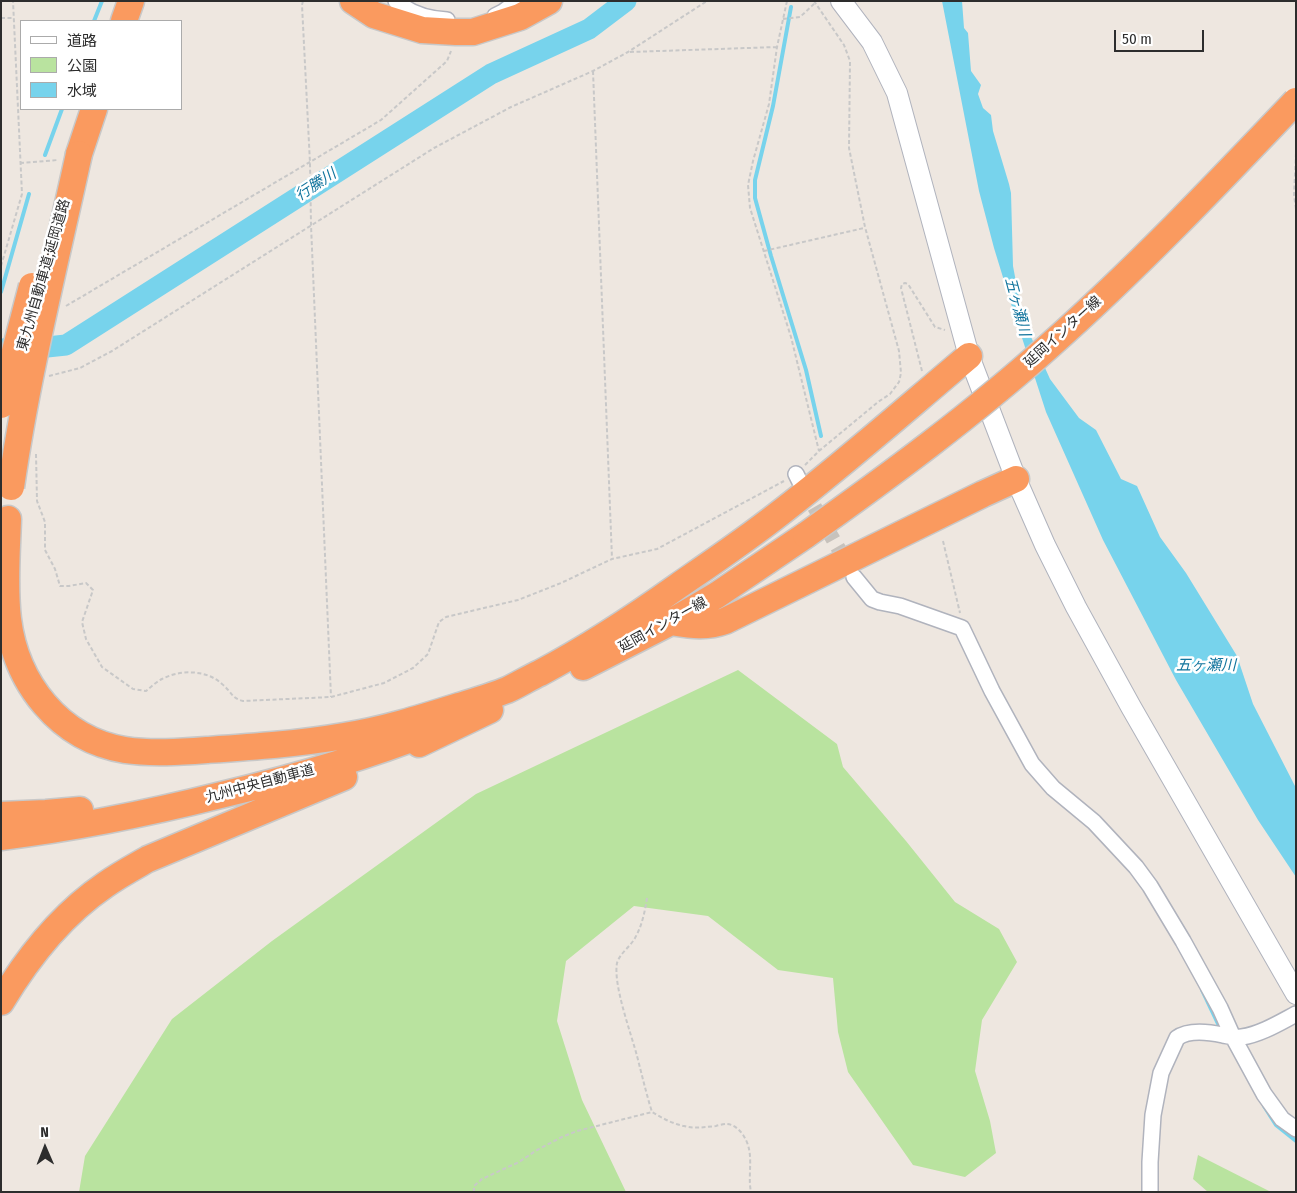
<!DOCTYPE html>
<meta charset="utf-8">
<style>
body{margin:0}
#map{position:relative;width:1297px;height:1193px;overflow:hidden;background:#eee7e0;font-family:"Fira Sans Condensed","Noto Sans JP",sans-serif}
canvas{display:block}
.frame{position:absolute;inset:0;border:2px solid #2d2d2d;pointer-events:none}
.legend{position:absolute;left:20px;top:20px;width:162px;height:90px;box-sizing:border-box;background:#fff;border:1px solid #ababab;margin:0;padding:6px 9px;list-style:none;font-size:15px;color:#2d2d2d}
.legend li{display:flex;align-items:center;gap:10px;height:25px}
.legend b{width:25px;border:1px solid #ababab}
.north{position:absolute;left:20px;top:1123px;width:50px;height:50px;-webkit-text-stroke:4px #fff;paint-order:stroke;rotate:359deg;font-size:14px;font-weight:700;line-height:20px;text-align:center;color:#2d2d2d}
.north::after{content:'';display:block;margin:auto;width:18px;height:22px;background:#2d2d2d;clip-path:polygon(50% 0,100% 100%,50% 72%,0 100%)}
.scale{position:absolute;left:1114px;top:30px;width:90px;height:22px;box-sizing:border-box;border:2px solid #2d2d2d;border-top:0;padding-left:6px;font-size:15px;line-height:18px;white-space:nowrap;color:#2d2d2d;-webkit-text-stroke:4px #fff;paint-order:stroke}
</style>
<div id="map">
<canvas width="1297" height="1193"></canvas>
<div class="frame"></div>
<ul class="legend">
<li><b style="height:6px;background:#fff"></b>道路</li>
<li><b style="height:14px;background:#b9e39f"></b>公園</li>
<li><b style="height:14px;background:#77d3ec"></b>水域</li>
</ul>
<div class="north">N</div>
<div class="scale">50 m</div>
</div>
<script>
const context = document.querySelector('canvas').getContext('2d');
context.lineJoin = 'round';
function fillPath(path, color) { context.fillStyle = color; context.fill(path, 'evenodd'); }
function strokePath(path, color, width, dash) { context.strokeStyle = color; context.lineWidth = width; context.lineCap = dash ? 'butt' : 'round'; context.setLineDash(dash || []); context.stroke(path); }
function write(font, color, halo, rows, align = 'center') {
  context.font = font + ' "Fira Sans Condensed","Noto Sans JP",sans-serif'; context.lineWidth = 5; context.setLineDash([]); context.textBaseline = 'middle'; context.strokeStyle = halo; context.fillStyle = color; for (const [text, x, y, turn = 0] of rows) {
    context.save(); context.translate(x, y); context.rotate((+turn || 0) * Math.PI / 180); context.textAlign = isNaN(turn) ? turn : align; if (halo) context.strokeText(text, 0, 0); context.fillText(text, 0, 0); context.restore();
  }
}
const green = new Path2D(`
 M738,670L837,744L843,767L906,841L955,902L999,929L1017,962L982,1020L975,1071L990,1121L996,1153L965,1177L913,1165L848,1072L838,1032L833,978L778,970L708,916L634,906L566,961L557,1021L582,1100L626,1192H79L85,1156L172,1019L272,941L476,794Z
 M1198,1155L1271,1192H1208L1193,1179Z`);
const water = new Path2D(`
 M942,1H962L964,28L968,33L971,71L981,85L978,94L983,108L991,115L993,131L1009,184L1011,193L1013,266L1023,319L1050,379L1079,418L1096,430L1121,479L1137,486L1160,537L1186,573L1237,656L1253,704L1296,788V877L1258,820L1176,680L1103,540L1046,412L1013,310L994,248L979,191Z`);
const stream = new Path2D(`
 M791,7L773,106L755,180V198L771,256L806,370L821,436
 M94,21L102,1
 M45,155L62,109
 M1,292L29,194
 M1202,990L1220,1028
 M1264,1106L1276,1125L1296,1141`);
const river = new Path2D(`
 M1,349L47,347L66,345L491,74L589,29L626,1`);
const streetTunnel = new Path2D(`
 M803,487L849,567`);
const path = new Path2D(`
 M303,1L302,5L310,163L311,225L331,697
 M787,1L777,47L769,104L753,161L748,185L750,208L791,337L819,451
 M1,18H14
 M783,19L800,17L815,3
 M630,52L777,47
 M593,71L612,559
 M1296,153L1294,195L1296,209
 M20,163L58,160
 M764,251L864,228
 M1,266L22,194L13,1
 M66,306L381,120L447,61L451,51
 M922,371L901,288L902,284L905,283L908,284L935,327L945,330
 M49,376L80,368L112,351L434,148L511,107L593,71L628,52L707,1
 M36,454L37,501L45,522V550L55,569L60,586H69L86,583L93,590L82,622L86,639L102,667L133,689L146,691C151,687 156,682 162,679C181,669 207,670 222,684C232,692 231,698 243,701L331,697L384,683L413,668L428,654L439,622L446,617L518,600L561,583L612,559L657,549L784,481
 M805,465L819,451L878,402L890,394L899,382L901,373L899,351L865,227L849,148L850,61L844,45L814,1
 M943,541L960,613
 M647,898C645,911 642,926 635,938C630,947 620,953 617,963C613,985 631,1033 637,1056C642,1075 646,1093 652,1112
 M474,1192V1186L482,1179L519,1162L537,1150L562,1137L577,1131L652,1112C662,1118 673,1124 684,1126C695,1129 705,1127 716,1126C719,1125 724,1124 727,1124C739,1125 747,1139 749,1149C752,1163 748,1178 751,1192`);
const street = new Path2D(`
 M396,1C410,14 428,19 447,20
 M495,16L503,12L518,1
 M796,474L800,482
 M854,577L872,599L880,602L900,606L962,628L992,691L1032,764L1053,788L1094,822L1136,867L1150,886L1183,941L1220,1008L1233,1037L1264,1094L1282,1119L1296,1129
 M1150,1192V1162L1153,1115L1161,1073L1177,1038C1189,1029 1209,1032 1223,1035C1229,1036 1236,1038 1242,1037C1261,1034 1279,1023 1296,1014`);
const secondary = new Path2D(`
 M841,1L872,42L897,93L969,356L1016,479L1045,545L1076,607L1131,707L1296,994`);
const highway = new Path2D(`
 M353,1L374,15L422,30L456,32H473L520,17L549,1
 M124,21L131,1
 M79,154L94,109
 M8,519C7,552 4,586 8,619C16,683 59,739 125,750C152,754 180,752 207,750C252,747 298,744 344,736C383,730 421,718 459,706C475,701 492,696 507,690C518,685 529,678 540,673C589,647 633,618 678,586C713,562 747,539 780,513C845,463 906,409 969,356
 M671,622C690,625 706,628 725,621L983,494L1016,479
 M583,667L671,622L717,595L806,535
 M419,744L490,710
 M1,815L46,813L80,810
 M1,837C76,828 149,813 221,795C293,778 364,758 432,731
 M1,1002C28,957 61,915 105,885C119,875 134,867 148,859L344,777`);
const highwayBridge = new Path2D(`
 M1,405L32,286
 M11,487C27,375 55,264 79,154
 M806,535C889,476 972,415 1048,347C1135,270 1216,185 1296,101`);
const streetNames = [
 ["東九州自動車道;延岡道路",44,275,-74],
 ["延岡インター線",1063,332,-42],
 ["延岡インター線",663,625,-29],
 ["九州中央自動車道",260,784,-15]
];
const waterNames = [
 ["行縢川",316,185,-33],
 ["五ヶ瀬川",1017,307,75],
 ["五ヶ瀬川",1206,666]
];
fillPath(green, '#b9e39f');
fillPath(water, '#77d3ec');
strokePath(stream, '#77d3ec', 4);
strokePath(river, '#77d3ec', 21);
strokePath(streetTunnel, '#c7c2bc', 15, [15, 8]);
strokePath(street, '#b0b3bd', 18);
strokePath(secondary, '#b0b3bd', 22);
strokePath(highway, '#c8c8c8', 29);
strokePath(path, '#c8c8c8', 2, [4, 2.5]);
strokePath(street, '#fff', 15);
strokePath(secondary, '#fff', 20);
strokePath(highway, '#fa9a5f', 26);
strokePath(highwayBridge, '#c8c8c8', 29, []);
strokePath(highwayBridge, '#fa9a5f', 26);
write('14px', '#2d2d2d', '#fff', streetNames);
write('italic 15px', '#11749d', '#fff', waterNames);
</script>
